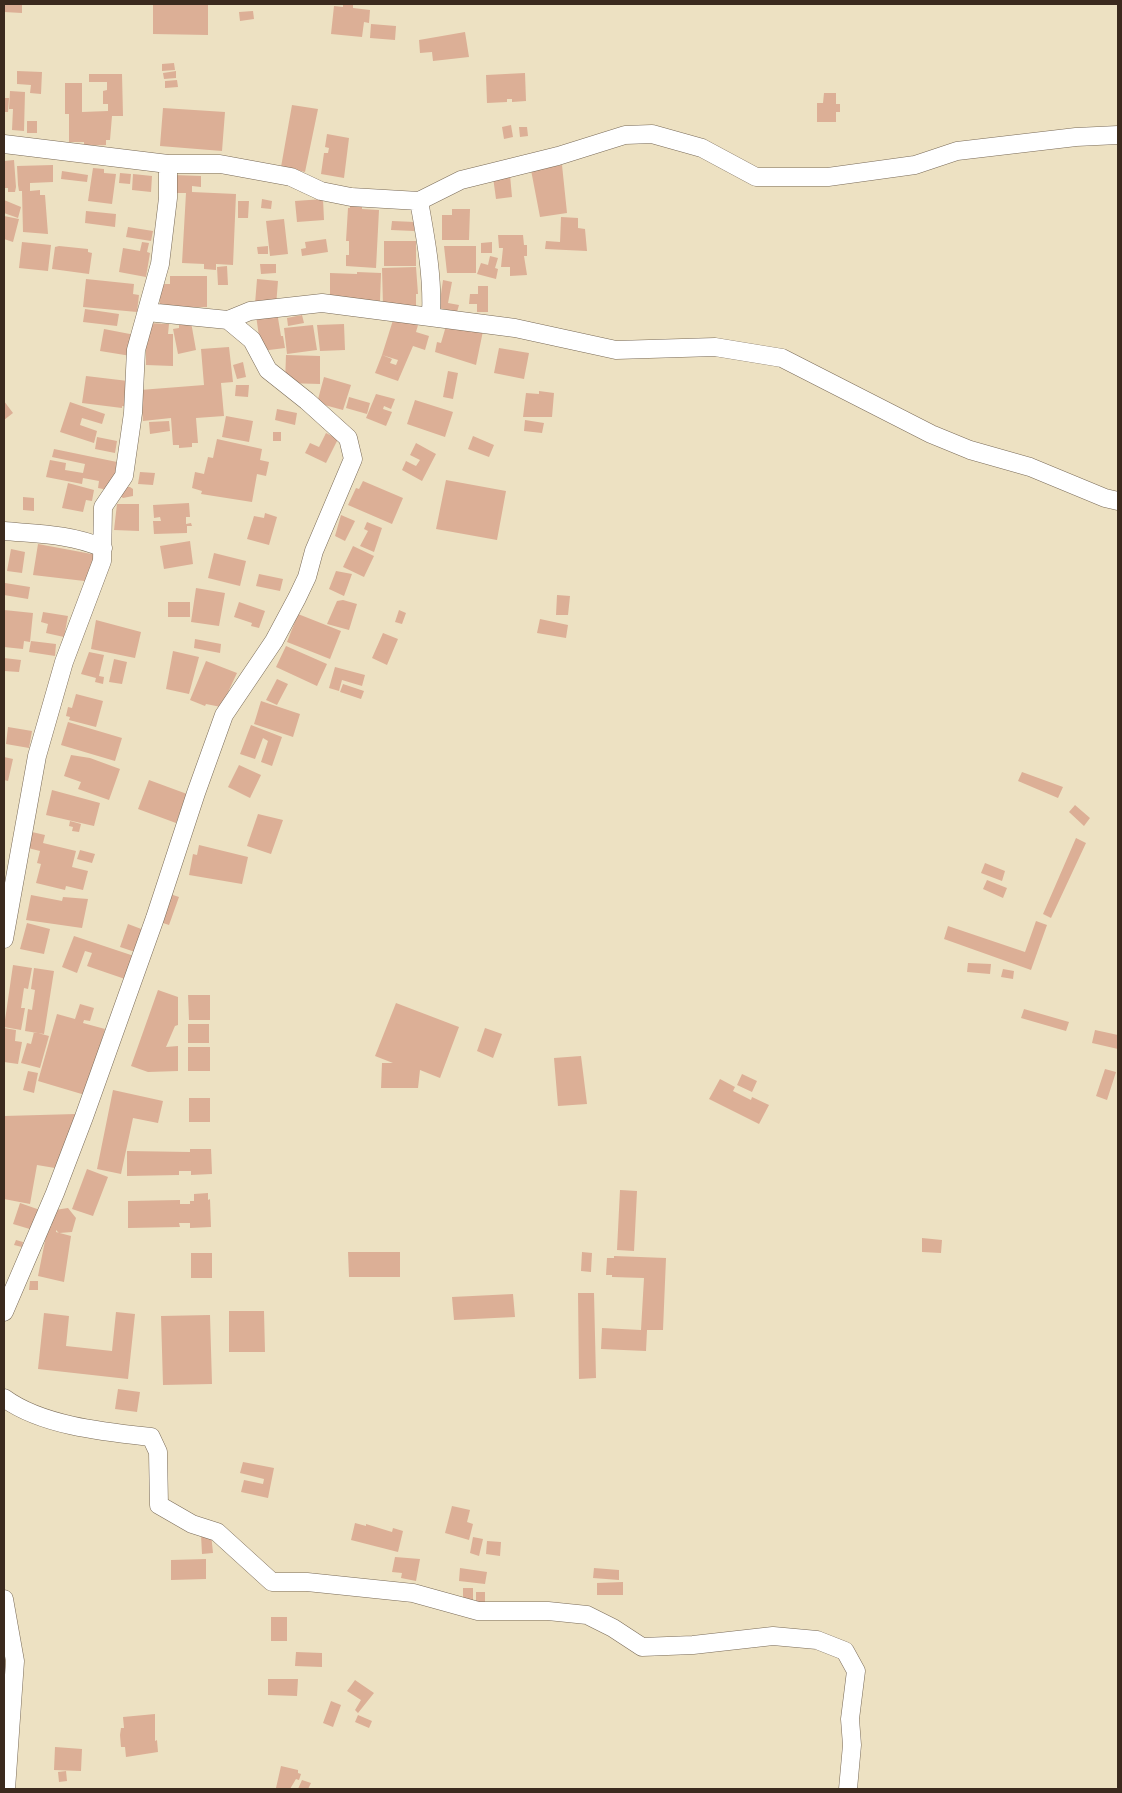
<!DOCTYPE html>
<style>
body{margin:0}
#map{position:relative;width:1122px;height:1793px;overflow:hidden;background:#ede1c2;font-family:"Patrick Hand",sans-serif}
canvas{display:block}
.frame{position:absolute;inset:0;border:5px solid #3b2a1e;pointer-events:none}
</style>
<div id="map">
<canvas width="1122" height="1793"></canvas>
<div class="frame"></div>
</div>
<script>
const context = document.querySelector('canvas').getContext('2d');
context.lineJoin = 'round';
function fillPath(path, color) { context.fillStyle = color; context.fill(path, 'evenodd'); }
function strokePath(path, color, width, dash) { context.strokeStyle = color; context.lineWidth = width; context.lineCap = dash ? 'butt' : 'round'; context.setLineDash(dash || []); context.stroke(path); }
const building = new Path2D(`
 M4,4H22V13L4,12Z
 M153,4H208V35L153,34Z
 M343,4H353V8L370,10L369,23L364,22L362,37L331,34L334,6L343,7Z
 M253,11L254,19L240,21L239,12Z
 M371,24L396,26L395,40L370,38Z
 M465,32L469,57L433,61L432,52L420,53L419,40Z
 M174,63L175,70L162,71V64Z
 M17,71L42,72L41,94L30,93L31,85L17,84Z
 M176,71V78L164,79L163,73Z
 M525,73L526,101L512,102V99H507V102L487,103L486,75Z
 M89,74H122L123,116H112L110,140H106V145L84,146V142H69V114H65V83H82V112L108,111V104H103V91L107,90V82H89Z
 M177,80L178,87L165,88V81Z
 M10,91L25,92L24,131L12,130L13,109H9Z
 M824,93H836V104H840V112H836V122H817V103H823Z
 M4,98H9L8,112H4Z
 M292,105L318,109L305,172L281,167Z
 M163,108L225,112L222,151L160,146Z
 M27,121H37V133H27Z
 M511,125L513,137L504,139L502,127Z
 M519,127H527L528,136L520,137Z
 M327,134L349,138L344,178L321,174L324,153H328L329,148L325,147Z
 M14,160L16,187L15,192H8V188H4V161Z
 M53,165V182L30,183V191L40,190V195H45L48,234L23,232L22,191H19L18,185L17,166Z
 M562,165L567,213L540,217L531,170Z
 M93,168L104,169V173L116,174L112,204L88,201Z
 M62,171L88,175L87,182L61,179Z
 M120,173L131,174L130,184L119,183Z
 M133,174L152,176L151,192L132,190Z
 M174,175L201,176V187L192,186V192L236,194L233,265L216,264V270L204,269V264L182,263L186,193H173Z
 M510,175L512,197L496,199L493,177Z
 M262,199L272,201L271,209L261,208Z
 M323,199L324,220L297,222L295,201Z
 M4,200L21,207L18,218L4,213Z
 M238,201H249L248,218H238Z
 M350,204L362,205V209L379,210L376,268L346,266V255H349V241H346L348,208H350Z
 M452,209H470L469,240H442V215H452Z
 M86,211L116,214L115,227L85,223Z
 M4,216L19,219L13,242L4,239Z
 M561,217L578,218V228L585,229L587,251L545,249L546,241L560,242Z
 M284,219L288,254L270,256L266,221Z
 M392,221L415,222L414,231L391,230Z
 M128,227L153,231L151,241L126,237Z
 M498,235H523L524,245H527V256H524L527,275L510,276V267H501L503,248H499Z
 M326,239L328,252L302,256L301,249L306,248L305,242Z
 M384,241H416V266H384Z
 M22,242L51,245L48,271L19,268Z
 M142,242L149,243L147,252L150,253L146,277L119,272L123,248L140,251Z
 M492,242V253H481V243Z
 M59,246L88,249V252L92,253L89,274L52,269L55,247Z
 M268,246V254H258L257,247Z
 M444,246H476V273H447Z
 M490,256L498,258L495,268L498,269L496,279L477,274L481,263L488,265Z
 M260,264H276V273L261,274Z
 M227,266L228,285H218L217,267Z
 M416,267L418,294H416V306H383L382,268Z
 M357,272L381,273L380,301L330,297V273L357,274Z
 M170,276H207V307L160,308L159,284H170Z
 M86,279L134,284L133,294L139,295L137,312L83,307Z
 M257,279L278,281L276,306L255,304Z
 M443,280L452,282L448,303L459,305L457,312L439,308Z
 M478,286H488V312H477V304H469L470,294H478Z
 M85,309L119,314L117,326L83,322Z
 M277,312L281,336H283L285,348L261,351L256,315Z
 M302,315L304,323L288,326L287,318Z
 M394,317L418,325L416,332L429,336L425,350L413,346L398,381L375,373L382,355L392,359L390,363L396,365L398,360L382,355Z
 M191,322L196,350L178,354L173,329L179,328V325Z
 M146,323L169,324L168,334H173V366L146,365Z
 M344,324L345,350L320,351L317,325Z
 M313,325L317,350L287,354L284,328Z
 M446,326L483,331L476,365L435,352L437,342L441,343Z
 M104,329L135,335L131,356L100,351Z
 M229,347L233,382L221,383L224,416L196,418L198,443H192V447L179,448V445H173L171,418L143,421L140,390L204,385L201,349Z
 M499,348L529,353L524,379L494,373Z
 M286,355L320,356V384L285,383Z
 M243,362L246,377L237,379L233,365Z
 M448,371L458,373L453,399L443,397Z
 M86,376L128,381V407L122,406V408L82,403Z
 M324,377L351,385L343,410L317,403Z
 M236,385H249L248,397L235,396Z
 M539,391L554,393L552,417H523L526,393L539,394Z
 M376,394L395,399L391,409L384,406L383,409L392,412L386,426L366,418Z
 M349,397L370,403L367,414L346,408Z
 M415,400L453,412L445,437L407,424Z
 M4,401L13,413L4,420Z
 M70,402L105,414L102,424L82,418L80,425L97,431L94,443L60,432Z
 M277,409L297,413L295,425L275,420Z
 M226,416L253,421L249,442L222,437Z
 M525,420L544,423L542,433L524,431Z
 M169,421L170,431L150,434L149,422Z
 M273,432H281V441H273Z
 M326,433L338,439L326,463L305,453L310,443L319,447Z
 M473,436L494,445L489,457L468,449Z
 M97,437L117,441L115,453L95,449Z
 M217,439L262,449L260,460L269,462L266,476L257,474L252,502L201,494L202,491L192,488L195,472L204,474L208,457L213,458Z
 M416,443L436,454L422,481L402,470L406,461L416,466L420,460L410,455Z
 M54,449L117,462L113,484L108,490L98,488L99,481L83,478L82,484L46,477L50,460L66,463L65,470L83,473L85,464L52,457Z
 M140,472L155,473L153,485L138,484Z
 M446,480L506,491L497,540L436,529Z
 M363,481L403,498L392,524L348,505L356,488L359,489Z
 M68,483L94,490L92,501L86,500L83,512L62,508Z
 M123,487H130L133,489V496L123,498L120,496Z
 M23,497L34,498V511L23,510Z
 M189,503L190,517H186V524L191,523L192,526H187V533L154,534L153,521H161L160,517L154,518L153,505Z
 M117,504H139V531L114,530Z
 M265,513L277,517L269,545L247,539L254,516L264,518Z
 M341,515L355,521L345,541L335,536Z
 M367,522L382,528L374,552L360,546L368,531L364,529Z
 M190,541L193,564L164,569L160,546Z
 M38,544L97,555L93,582L33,575Z
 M353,546L374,556L364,577L343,567Z
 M11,549L25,552L22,573L7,571Z
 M214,553L246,561L240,586L208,578Z
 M336,571L352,574L344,596L329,589Z
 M259,574L283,579L280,591L256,586Z
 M5,583L30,587L28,599L4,595Z
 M196,588L225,593L219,626L191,622Z
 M557,595L570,596L568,615H556Z
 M343,600L357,604L349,630L327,624L337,601Z
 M168,602H190V617H168Z
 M239,602L265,611L259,628L251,626L252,623L234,617Z
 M4,610L33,613L30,642L24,641L23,649L4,647Z
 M399,610L406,613L402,624L395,622Z
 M43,612L68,616L64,637L46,633L48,624L41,622Z
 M298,614L341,631L330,659L287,642Z
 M540,619L568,625L566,638L537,633Z
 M96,620L141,632L135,658L91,649Z
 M383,633L398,639L387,665L372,658Z
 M195,639L221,644L220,653L194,648Z
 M31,641L56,644L55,656L29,652Z
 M286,646L327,664L317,686L276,667Z
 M173,651L199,657L189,694L166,689Z
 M89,652L104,655L99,676L104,677L103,684L95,682L96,678L81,674Z
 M4,658L21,660L19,672L4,671Z
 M114,659L127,662L122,684L109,682Z
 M206,661L237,673L221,707L206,704L205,706L190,700Z
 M335,667L365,675L362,686L342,680L339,691L329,688Z
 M277,679L288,684L277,705L266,700Z
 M343,684L364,691L361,699L340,692Z
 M76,694L103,701L96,727L69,720L70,717L66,716L68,707L72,708Z
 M261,701L300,714L293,737L254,724Z
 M68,722L122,738L115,761L61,745Z
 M251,725L282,737L272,766L261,762L268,741L263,738L255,759L240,754Z
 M8,727L32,731L29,748L6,744Z
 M71,755L90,758L120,769L109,800L78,789L81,782L64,776Z
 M4,757L13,759L8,781L4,780Z
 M239,765L261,775L250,798L228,787Z
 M1022,772L1063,787L1058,798L1018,781Z
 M149,780L187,794L176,823L138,809Z
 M52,790L100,803L94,826L46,815Z
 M1075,805L1090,818L1084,826L1069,812Z
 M258,814L283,820L271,854L247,846Z
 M70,821L81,824L79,832L72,831L73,827L69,826Z
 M32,832L45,835L43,843L76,851L72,867L88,871L83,890L66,886L65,890L36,883L41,864L37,863L40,851L28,848Z
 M1076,838L1086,843L1051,918L1043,914Z
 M199,845L248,857L242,884L189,875L193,854L197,855Z
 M80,850L95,854L92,863L77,859Z
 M985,863L1005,871L1002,881L981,873Z
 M987,880L1007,888L1003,898L983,889Z
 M170,894L179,897L169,925L160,922Z
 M31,895L62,901L63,897L88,899L82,928L26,920Z
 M1036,921L1047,925L1031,970L944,939L948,926L1025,952Z
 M27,923L50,929L44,954L20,949Z
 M128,924L144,930L135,952L120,947Z
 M74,936L134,956L125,979L87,966L92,953L85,951L77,973L62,967Z
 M968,963L991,964L990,974L967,972Z
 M13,965L32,968L28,989L24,988L21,1008H25L21,1030L4,1027Z
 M34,968L54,971L44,1034L25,1031L28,1009L32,1010L35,990L31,989Z
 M1003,969L1014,971L1013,979L1001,977Z
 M158,990L178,997V1025L175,1026L166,1047L178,1046V1071L148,1072L131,1066Z
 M188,995H210V1020H189Z
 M396,1003L459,1027L440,1078L420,1070L418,1088H381L382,1063H393L375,1056Z
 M80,1004L94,1008L90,1021L84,1020L83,1023L105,1029L85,1095L38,1081L57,1014L75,1019Z
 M1024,1009L1069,1022L1066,1031L1021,1018Z
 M188,1024H209V1043H188Z
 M4,1028L16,1030L15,1041L22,1042L18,1064L4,1062Z
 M485,1028L502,1034L493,1058L477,1051Z
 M1095,1030L1118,1035V1049L1092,1043Z
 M34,1032L49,1036L40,1068L21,1063L27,1043L31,1044Z
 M188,1047H210V1071H188Z
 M581,1056L587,1104L558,1106L554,1058Z
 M1105,1069L1116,1072L1107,1100L1096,1096Z
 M28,1071L38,1073L34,1093L23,1090Z
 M742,1074L757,1081L752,1092L737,1085Z
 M720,1079L735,1087L733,1091L751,1100L752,1097L769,1105L759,1124L709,1099Z
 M113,1090L163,1101L158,1123L133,1118L121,1174L97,1169Z
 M189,1098H210V1122H189Z
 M76,1114L55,1168L37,1165L30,1204L4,1199V1116Z
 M190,1149H211L212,1174L191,1175V1171H179V1175L127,1176V1151L190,1152Z
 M87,1169L108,1177L93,1216L72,1209Z
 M620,1190L637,1191L634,1251L617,1250Z
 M208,1193V1200L210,1199L211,1227L190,1228V1223H179L180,1227L128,1228V1201L180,1200V1204H190V1201H194V1194Z
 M20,1203L40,1210L33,1230L13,1224Z
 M68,1208L76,1218L72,1232L59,1233L56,1230V1232L71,1236L64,1282L38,1276L48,1226H52L50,1224L55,1210Z
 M922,1238L942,1240L941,1253L922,1252Z
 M16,1240L23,1242L22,1247L14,1245Z
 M348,1252H400V1277H349Z
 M582,1252L592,1253L591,1272L581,1271Z
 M191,1253H212V1278H191Z
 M614,1256L666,1258L663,1330H647L646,1351L601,1349L602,1328L641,1330L644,1278L612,1277V1275H606L607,1258H614Z
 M30,1281H38V1290H29Z
 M578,1293H594L596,1378L579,1379Z
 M513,1294L515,1317L454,1320L452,1297Z
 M229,1311H264L265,1352H229Z
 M116,1312L135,1314L128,1379L38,1369L44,1313L69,1316L66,1346L112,1351Z
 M210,1315L212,1384L163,1385L161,1316Z
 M118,1389L140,1392L137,1412L115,1409Z
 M243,1462L274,1468L268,1498L241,1492L244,1480L263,1484L264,1479L240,1473Z
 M452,1506L470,1510L467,1522L473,1524L469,1540L445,1533Z
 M355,1523L366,1526V1524L392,1532L393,1528L403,1531L398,1552L351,1540Z
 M211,1534L213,1553L202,1554L201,1535Z
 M473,1537L483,1539L479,1556L470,1553Z
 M487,1541L501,1542L500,1556L486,1554Z
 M395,1557L420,1559L416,1581L401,1578L402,1573L392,1572Z
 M206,1559V1579L171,1580V1560Z
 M460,1568L487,1572L485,1584L459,1581Z
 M594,1568L619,1570V1580L593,1578Z
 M623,1582V1595H597V1583Z
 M463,1588H473V1602L463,1603Z
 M476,1592H485V1602H476Z
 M271,1617H287V1641H271Z
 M296,1652L322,1653V1667L295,1666Z
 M268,1679H298L297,1696L268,1695Z
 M355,1680L374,1693L358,1713L355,1710L361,1700L347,1691Z
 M331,1701L341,1705L333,1727L323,1723Z
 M155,1714V1741L157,1740L158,1752L126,1757L125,1747H121L120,1735L121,1728H124L123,1717Z
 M358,1715L372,1721L369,1728L355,1722Z
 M55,1747L82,1749L81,1771L54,1770Z
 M281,1766L298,1770V1773L301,1774L299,1780L296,1779L290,1789L276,1788Z
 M66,1771L67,1781L59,1782L58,1772Z
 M302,1780L311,1783L308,1789H298Z`);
const street = new Path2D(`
 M4,144L168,164H220L291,177L321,191L351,197L419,201L461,180L558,156L625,135L652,134L702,148L756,177H828L915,165L957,151L1076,137L1118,135
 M419,201C426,240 433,277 431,316
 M228,320L250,311L322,303L515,328L616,350L715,347L782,358L931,434L970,450L1030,467L1105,498L1118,501
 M4,531C38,534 71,534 103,548
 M4,939L37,756L64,662L102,561L103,507L124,476L133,413L136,350L160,264L168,198V164
 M4,1312L55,1193L84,1117L155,918L196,793L224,715L274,641L297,598L307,577L314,551L353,459L348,438L307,401L268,370L252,340L228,320L147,312
 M4,1398C42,1426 105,1432 151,1437L158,1452L159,1505L192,1524L217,1532L272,1582H307L413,1593L478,1611H548L587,1615L613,1628L642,1647L693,1645L773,1636L817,1640L845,1651L856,1671L850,1719L852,1745L848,1789
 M4,1599L15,1661L6,1789`);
fillPath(building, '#dcaf96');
strokePath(street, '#796a57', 19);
strokePath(street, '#fff', 18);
</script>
